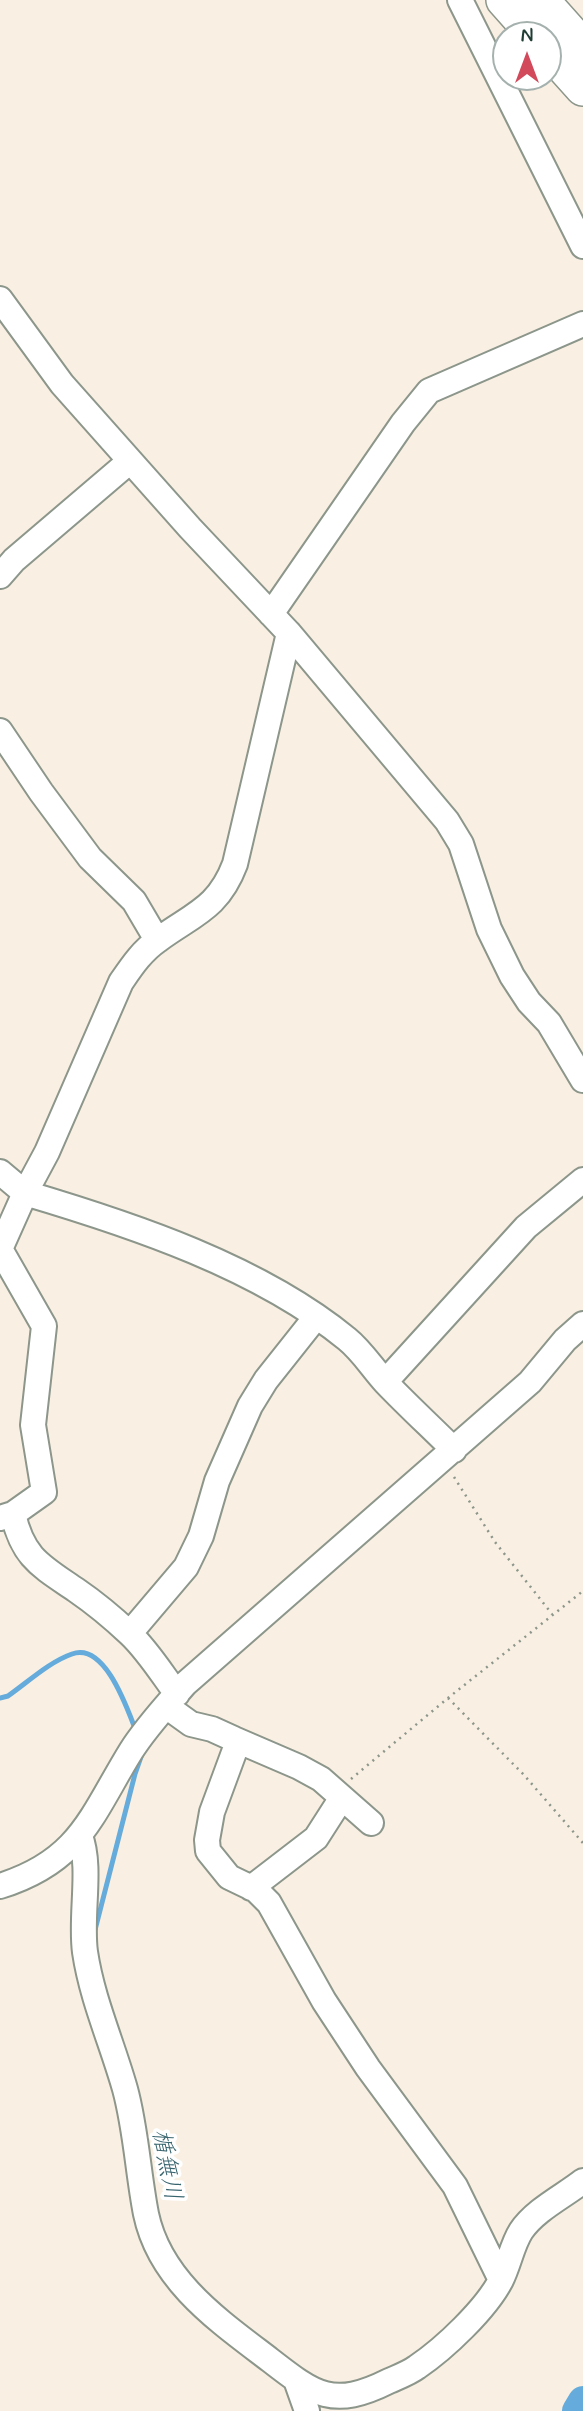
<!DOCTYPE html>
<meta charset="utf-8">
<style>
body{margin:0}
#map{position:relative;width:583px;height:2411px;overflow:hidden;background:#f9efe2;font-family:Mynerve,sans-serif}
canvas{display:block}
.north{position:absolute;left:492px;top:21px;width:70px;height:70px;box-sizing:border-box;background:#fff;border:2px solid #a5b1ae;border-radius:50%;rotate:0deg;font-size:19px;font-weight:700;line-height:28px;text-align:center;color:#1f3d34}
.north::after{content:'';display:block;margin:auto;width:24px;height:32px;background:#d1495b;clip-path:polygon(50% 0,100% 100%,50% 72%,0 100%)}
</style>
<div id="map">
<canvas width="583" height="2411"></canvas>
<div class="north">N</div>
</div>
<script>
const context = document.querySelector('canvas').getContext('2d');
context.lineJoin = 'round';
function strokePath(path, color, width, dash) { context.strokeStyle = color; context.lineWidth = width; context.lineCap = dash ? 'butt' : 'round'; context.setLineDash(dash || []); context.stroke(path); }
function write(font, color, halo, rows, align = 'center') {
  context.font = font + ' Mynerve,"Klee One",sans-serif'; context.lineWidth = 7; context.setLineDash([]); context.textBaseline = 'middle'; context.strokeStyle = halo; context.fillStyle = color; for (const [text, x, y, turn = 0] of rows) {
    context.save(); context.translate(x, y); context.rotate((+turn || 0) * Math.PI / 180); context.textAlign = isNaN(turn) ? turn : align; if (halo) context.strokeText(text, 0, 0); context.fillText(text, 0, 0); context.restore();
  }
}
const stream = new Path2D(`
 M0,1698L8,1696C28,1682 49,1662 72,1654C105,1642 127,1708 136,1731
 M95,1930L135,1774L142,1754`);
const river = new Path2D(`
 M577,2411L583,2401`);
const path = new Path2D(`
 M454,1477L495,1542L552,1614
 M448,1698L524,1775L583,1843
 M351,1779L448,1698L583,1591`);
const minor = new Path2D(`
 M460,0L583,246
 M0,299L62,384L190,528L289,633L447,821L461,844L489,929L512,976L529,1002L549,1023L583,1080
 M0,576L14,560L130,461
 M271,614L403,423L429,391L583,324
 M289,633L235,864C218,909 193,914 158,940C142,951 132,966 121,982L47,1152L25,1193C133,1225 259,1267 347,1339C362,1351 373,1369 386,1383C408,1406 432,1428 454,1450
 M0,731L41,792L90,858L134,901L157,940
 M0,1172L25,1193L0,1249L44,1326L33,1425L44,1492L13,1514L0,1518
 M385,1382L526,1227L583,1180
 M13,1514C23,1558 41,1566 76,1590C95,1603 113,1618 130,1634C148,1651 162,1674 177,1694
 M130,1633L186,1567L201,1536L217,1481L250,1406L266,1380L316,1317
 M166,1706L191,1724L212,1729L234,1739L236,1747L212,1812L207,1840L208,1851L229,1877L256,1890L269,1903L324,2001L368,2068L455,2186L501,2280
 M234,1739L299,1767L321,1779L371,1823
 M80,1836C92,1867 80,1916 85,1952C92,1999 112,2043 125,2089C136,2129 138,2173 146,2214C160,2281 219,2321 270,2360C315,2395 333,2409 389,2381C398,2377 409,2373 417,2367C445,2348 486,2309 501,2280C509,2264 512,2245 521,2231C535,2210 564,2196 583,2181
 M0,1886C80,1861 91,1816 131,1751C146,1727 166,1706 185,1684L530,1382L565,1340L583,1324
 M251,1888L316,1838L341,1799
 M296,2380L307,2411`);
const highway = new Path2D(`
 M504,0L535,35
 M541,0L583,47
 M548,49L583,88`);
const waterNames = [
 ["楯無川",165,2165,79]
];
strokePath(stream, '#65abdb', 5);
strokePath(river, '#65abdb', 30);
strokePath(minor, '#8c968b', 28);
strokePath(highway, '#8c968b', 38);
strokePath(path, '#8c968b', 2.5, [2, 5]);
strokePath(minor, '#fff', 24);
strokePath(highway, '#fff', 35);
write('italic 24px', '#38646e', '#fff', waterNames);
</script>
